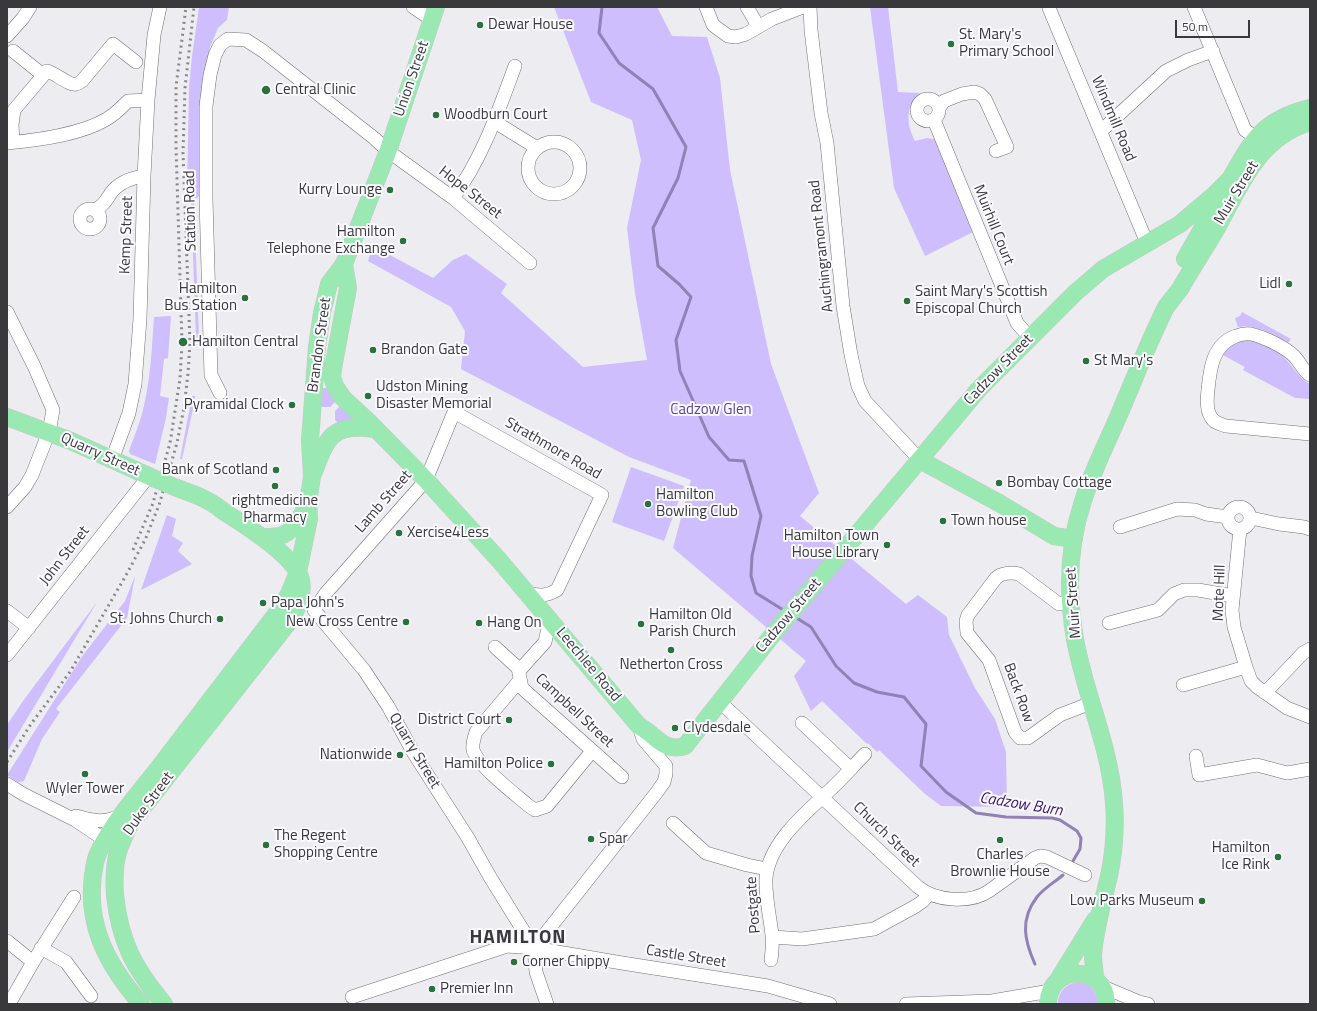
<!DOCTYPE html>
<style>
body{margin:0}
#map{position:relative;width:1317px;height:1011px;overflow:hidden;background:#edecf0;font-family:"Titillium Web",sans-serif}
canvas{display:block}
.frame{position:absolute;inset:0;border:8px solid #39383a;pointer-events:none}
.scale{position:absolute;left:1175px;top:20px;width:75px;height:18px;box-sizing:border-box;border:2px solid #39383a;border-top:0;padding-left:5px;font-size:12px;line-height:14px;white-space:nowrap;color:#39383a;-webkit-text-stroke:3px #fbfafe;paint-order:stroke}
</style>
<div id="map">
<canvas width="1317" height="1011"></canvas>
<div class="frame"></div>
<div class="scale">50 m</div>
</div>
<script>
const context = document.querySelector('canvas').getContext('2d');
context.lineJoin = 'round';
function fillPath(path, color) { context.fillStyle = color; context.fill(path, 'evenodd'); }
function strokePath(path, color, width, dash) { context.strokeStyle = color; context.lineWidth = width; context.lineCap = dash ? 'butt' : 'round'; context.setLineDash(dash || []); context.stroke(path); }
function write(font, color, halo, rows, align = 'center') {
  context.font = font + ' "Titillium Web",sans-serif'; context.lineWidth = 4; context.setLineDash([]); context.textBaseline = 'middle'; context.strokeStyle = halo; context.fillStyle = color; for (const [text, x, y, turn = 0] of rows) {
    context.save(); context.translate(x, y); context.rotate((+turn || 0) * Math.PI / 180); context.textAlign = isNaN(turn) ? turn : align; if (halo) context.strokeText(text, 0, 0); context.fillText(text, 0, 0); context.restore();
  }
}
const green = new Path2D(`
 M199,7H229L227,20L218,28L210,47L200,106L201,195L194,200L199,338H196L191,200L187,190L189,87L192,57Z
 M554,7H657L672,36L707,37L720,78L730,170L771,364L819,493L800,516L906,604L918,595L947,617L949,635L975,688L995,719L1006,752L1007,807L941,806L925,794L879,750L877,752L869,744L866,743L822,701L811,711L794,676L806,661L673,548L691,480L629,457L461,369L465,331L451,307L368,261L373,246L433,278L453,260L466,254L507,284L501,293L583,367L647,360L635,293L627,228L641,160L632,120L591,102Z
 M870,7H888L898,92L920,93C905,108 906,123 915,141L927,138L939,140L973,232L925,256L894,188Z
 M1242,312L1291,339L1288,343C1273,335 1256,323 1238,327L1235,318L1240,316Z
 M171,316L168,358L164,359L160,396L169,398L166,418L155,464L130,454L129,451C135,434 142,418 145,401C151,373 152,345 154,317Z
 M1251,338L1284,354L1283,356C1292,365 1299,378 1310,384V399L1295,398L1243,370L1245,367L1221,354L1232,342Z
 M330,387L336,401L330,407H321L319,410V389Z
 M192,396H195L194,404L182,459H180Z
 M341,405L353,419L346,423L339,424L335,420V411Z
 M631,467L684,486L664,541L612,522Z
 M167,515L176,519L172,536L183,543L178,551L192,564L141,590Z
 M135,576L127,618L56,709L60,712L42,739L24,781L18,782L7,775L83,655L125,601Z
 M97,602L7,752V725L23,701Z
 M1078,982C1091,983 1097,992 1098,1004H1058C1058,992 1065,984 1078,982Z`);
const stream = new Path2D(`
 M602,7L599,33L619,63L653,89L686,147L678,178L653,228L658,266L679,284L691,297L676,340L680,371L709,437L729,460L744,461L761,516L752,556L751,576L756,593L785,611
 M795,617L811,627L836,666L854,683L877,692L904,697L926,724L921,766L946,792L976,813L1006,817L1052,818L1060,820L1077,831L1081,838L1080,849L1073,861
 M1035,964C1024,940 1020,919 1037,897C1044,888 1055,882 1063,875`);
const minor = new Path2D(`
 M413,7L432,20
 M706,7L713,25L728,36L736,37L746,34L772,19L803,7
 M747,7L758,26
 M810,7L811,30L821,113L827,143L843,306L851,355L858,386L865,401L920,460
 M1050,7L1049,8L1147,243
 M1194,7L1245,130L1256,138
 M7,36L23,18L30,7
 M13,51L43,75
 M917 110a11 11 0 1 1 22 0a11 11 0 1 1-22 0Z
 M939,108L944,101L962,94L974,92L980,94L985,99L1007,147L996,151
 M934,120L1017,323L1030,338
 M495,122L537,148
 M1101,131L1166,71L1188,60L1213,51
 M13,142L12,125L14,110L47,71C55,73 70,86 76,84C78,84 80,82 82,81L113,44L136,62
 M528 168a26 26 0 1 1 52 0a26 26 0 1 1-52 0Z
 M7,143C39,140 89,134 114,114C119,110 124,105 128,101L148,100
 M453,198C482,159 498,112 515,66
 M80 219a10 10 0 1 1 20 0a10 10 0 1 1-20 0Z
 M96,210C105,203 105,202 111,193C119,182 131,178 144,176
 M7,312L34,366L53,410L49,432L32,475L25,487L7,507
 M1310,375C1303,371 1300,362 1294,356C1285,347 1264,337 1251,334C1245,333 1241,334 1236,336C1213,344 1210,368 1208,390C1207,398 1206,410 1211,417C1214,423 1220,424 1226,426L1310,434
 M220,393L211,375L206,199V106L210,75L215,55L220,45L228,39L246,40L263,51L374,138L388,151L453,198L530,263
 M112,460L129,413L135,384L140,319L144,176L148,100L154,35L160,7
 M1228 518a11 11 0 1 1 22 0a11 11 0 1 1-22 0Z
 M1251,518L1279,524L1304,527L1310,529
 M1120,527L1177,509L1195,510L1206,514L1228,517
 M1240,529L1232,610L1234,627L1246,667L1251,681L1257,687L1287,708L1310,717
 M527,593C539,596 547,596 557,590L602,495L454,412L426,480L326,593L314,610L364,670L388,706L413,752L468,838L490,877L534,948L536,972L547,1004
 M1070,602L1059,604L1019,574C1012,572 1001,573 996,578L968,615L966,621L967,633L989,660L1015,732L1020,738H1028L1060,715L1091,703
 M7,611L29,628
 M1109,623L1158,610L1174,594L1184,590H1198L1233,596
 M495,647L518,668L522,688L622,777
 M7,655L148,477
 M519,671L545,642L550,619
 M520,680L476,732C474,738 472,744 473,750C478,766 515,794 529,806L535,810L547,806L592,751
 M1183,685L1246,667
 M1265,693L1303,653L1310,649
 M719,701L918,887C935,901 970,904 989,891L1035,858L1040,856L1047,857L1085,875
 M802,723L851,769
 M1196,756L1199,775L1257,765L1287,773L1310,769
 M7,784L23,794L75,820L105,840
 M76,816C93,821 107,824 122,814
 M673,823L706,853L747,865L767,869
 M773,937L802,939L874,929L916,906L923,901L929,894
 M7,941L33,962
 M41,948L66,962L91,996
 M534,948L657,792L664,782L666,774V766L643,739L639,726
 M771,960C772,952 773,943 772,935C770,916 765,897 766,878C769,842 807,812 831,789C843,778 854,765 865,754
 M1101,986L1139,1002L1148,1004
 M352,997L507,946L534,948L622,963L768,986L830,1004
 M9,1004L33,962L74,897
 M906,1004L992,1001L1050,991`);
const major = new Path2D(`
 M1228,183C1251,142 1261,120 1310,108
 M1185,259L1215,206
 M344,264L348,288L334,363L332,377L335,386L343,398L368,421L426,480L499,560L639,726C656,735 664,753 685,746L774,633L979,389L1075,293L1103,269L1180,224L1212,197L1230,179
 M7,417L71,441L153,478
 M920,460L999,503L1054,536L1074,539
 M314,472C327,436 333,423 375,429
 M263,537C268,537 274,537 279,536C294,533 301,516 308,503
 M1095,979C1095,971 1093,963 1093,955C1095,928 1103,902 1109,876C1114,852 1116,827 1114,803C1110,746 1085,695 1075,639C1067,593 1068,546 1083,501C1092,472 1106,445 1118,417C1134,380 1148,343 1166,307L1180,289C1192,268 1206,247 1218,226C1241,184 1259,137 1310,122
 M1058,980L1095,920
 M141,1004C105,962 83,920 95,863C101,836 139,793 157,770C198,717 239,663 280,609L289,594L298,572L309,519L308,503L312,477L310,440L317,347L322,313L329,284L344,264L388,151L436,7
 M164,1004C134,968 120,942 115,895C114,880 114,863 119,849C122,841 126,832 130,824L292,618C298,606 304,593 301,580C296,557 245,525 226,513C220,509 215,504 208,501C199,495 187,492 177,488
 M1048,1004C1049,962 1108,965 1106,1004`);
const rail = new Path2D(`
 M133,550L153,503L170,443L180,379L182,343L176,146V87L186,7
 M7,762L31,724L70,672L125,577L145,540L159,505L177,443L184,408L188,373L190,343L183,153L185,88L194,7`);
const majorBridge = new Path2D(`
 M153,478L177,488`);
const markers = [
 [480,25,4,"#29713e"],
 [951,44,4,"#29713e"],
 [266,90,5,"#29713e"],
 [436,115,4,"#29713e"],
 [390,190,4,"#29713e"],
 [403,241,4,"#29713e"],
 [1289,284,4,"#29713e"],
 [245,298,4,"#29713e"],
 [907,301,4,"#29713e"],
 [183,342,5,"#29713e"],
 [373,350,4,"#29713e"],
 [1086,361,4,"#29713e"],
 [368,396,4,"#29713e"],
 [292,405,4,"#29713e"],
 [276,470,4,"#29713e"],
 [999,483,4,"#29713e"],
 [275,486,4,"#29713e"],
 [648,504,4,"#29713e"],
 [943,521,4,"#29713e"],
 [399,533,4,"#29713e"],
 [887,545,4,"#29713e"],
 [263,603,4,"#29713e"],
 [220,619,4,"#29713e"],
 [406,622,4,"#29713e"],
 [479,623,4,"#29713e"],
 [641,624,4,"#29713e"],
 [671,650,4,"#29713e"],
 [509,720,4,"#29713e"],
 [675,728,4,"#29713e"],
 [400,755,4,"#29713e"],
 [551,764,4,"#29713e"],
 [85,774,4,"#29713e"],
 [591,839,4,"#29713e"],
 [1000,840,4,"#29713e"],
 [266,845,4,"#29713e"],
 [1278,857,4,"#29713e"],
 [1202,901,4,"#29713e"],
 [514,962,4,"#29713e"],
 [432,989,4,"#29713e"]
];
const poiNames = [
 ["Dewar House",488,25],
 ["St. Mary's",959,35],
 ["Primary School",959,52],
 ["Central Clinic",275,90],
 ["Woodburn Court",444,115],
 ["Kurry Lounge",382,190,"right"],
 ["Hamilton",395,232,"right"],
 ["Telephone Exchange",395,249,"right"],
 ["Lidl",1281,284,"right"],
 ["Hamilton",237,289,"right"],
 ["Bus Station",237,306,"right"],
 ["Saint Mary's Scottish",915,292],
 ["Episcopal Church",915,309],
 ["Hamilton Central",192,342],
 ["Brandon Gate",381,350],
 ["St Mary's",1094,361],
 ["Udston Mining",376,387],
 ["Disaster Memorial",376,404],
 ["Pyramidal Clock",284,405,"right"],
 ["Bank of Scotland",268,470,"right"],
 ["Bombay Cottage",1007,483],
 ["Hamilton",656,495],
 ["Bowling Club",656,512],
 ["rightmedicine",275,501,"center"],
 ["Pharmacy",275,518,"center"],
 ["Town house",951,521],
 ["Xercise4Less",407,533],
 ["Hamilton Town",879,536,"right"],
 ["House Library",879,553,"right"],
 ["Papa John's",271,603],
 ["Hamilton Old",649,615],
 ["Parish Church",649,632],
 ["St. Johns Church",212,619,"right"],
 ["New Cross Centre",398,622,"right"],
 ["Hang On",487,623],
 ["Netherton Cross",671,665,"center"],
 ["District Court",501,720,"right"],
 ["Clydesdale",683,728],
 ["Nationwide",392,755,"right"],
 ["Hamilton Police",543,764,"right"],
 ["Wyler Tower",85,789,"center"],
 ["The Regent",274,836],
 ["Shopping Centre",274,853],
 ["Spar",599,839],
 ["Hamilton",1270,848,"right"],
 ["Ice Rink",1270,865,"right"],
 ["Charles",1000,855,"center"],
 ["Brownlie House",1000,872,"center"],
 ["Low Parks Museum",1194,901,"right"],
 ["Corner Chippy",522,962],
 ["Premier Inn",440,989]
];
const streetNames = [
 ["Union Street",412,79,-71],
 ["Windmill Road",1113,119,67],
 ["Hope Street",470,193,38],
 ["Muir Street",1237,193,-59],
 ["Station Road",191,211,-91],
 ["Muirhill Court",993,225,68],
 ["Kemp Street",127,235,-88],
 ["Auchingramont Road",822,246,-96],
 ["Brandon Street",320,345,-82],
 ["Cadzow Street",999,370,-46],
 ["Strathmore Road",553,449,30],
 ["Quarry Street",100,455,24],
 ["Lamb Street",384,502,-49],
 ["John Street",65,556,-52],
 ["Mote Hill",1220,593,-88],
 ["Muir Street",1074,603,-94],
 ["Cadzow Street",789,616,-50],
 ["Leechlee Road",588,665,50],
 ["Back Row",1018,693,70],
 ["Campbell Street",574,711,43],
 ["Quarry Street",414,751,59],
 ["Duke Street",149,804,-54],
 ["Church Street",886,835,44],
 ["Postgate",754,905,-94],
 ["Castle Street",686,957,9]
];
const parkNames = [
 ["Cadzow Glen",711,410]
];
const waterNames = [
 ["Cadzow Burn",1021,805,9]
];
const districtNames = [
 ["HAMILTON",518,938]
];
fillPath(green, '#cebefd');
strokePath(stream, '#9082b6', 3);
strokePath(minor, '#727175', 14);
strokePath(major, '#c8c7c8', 18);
strokePath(minor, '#fff', 13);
strokePath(major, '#9be9b2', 17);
strokePath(rail, '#88878a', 3, [2, 4]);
strokePath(majorBridge, '#c8c7c8', 18, []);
strokePath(majorBridge, '#9be9b2', 17);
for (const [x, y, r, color] of markers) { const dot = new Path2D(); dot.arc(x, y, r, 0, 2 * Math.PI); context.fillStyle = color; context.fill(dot); strokePath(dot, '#fbfafe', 1.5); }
write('15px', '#39383a', '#fbfafe', poiNames, 'left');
write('15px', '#39383a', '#fbfafe', streetNames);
write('15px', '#60429a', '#fbfafe', parkNames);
write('italic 16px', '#3b186e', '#fbfafe', waterNames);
context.letterSpacing = '1px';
write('bold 19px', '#39383a', '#fbfafe', districtNames);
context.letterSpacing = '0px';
</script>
